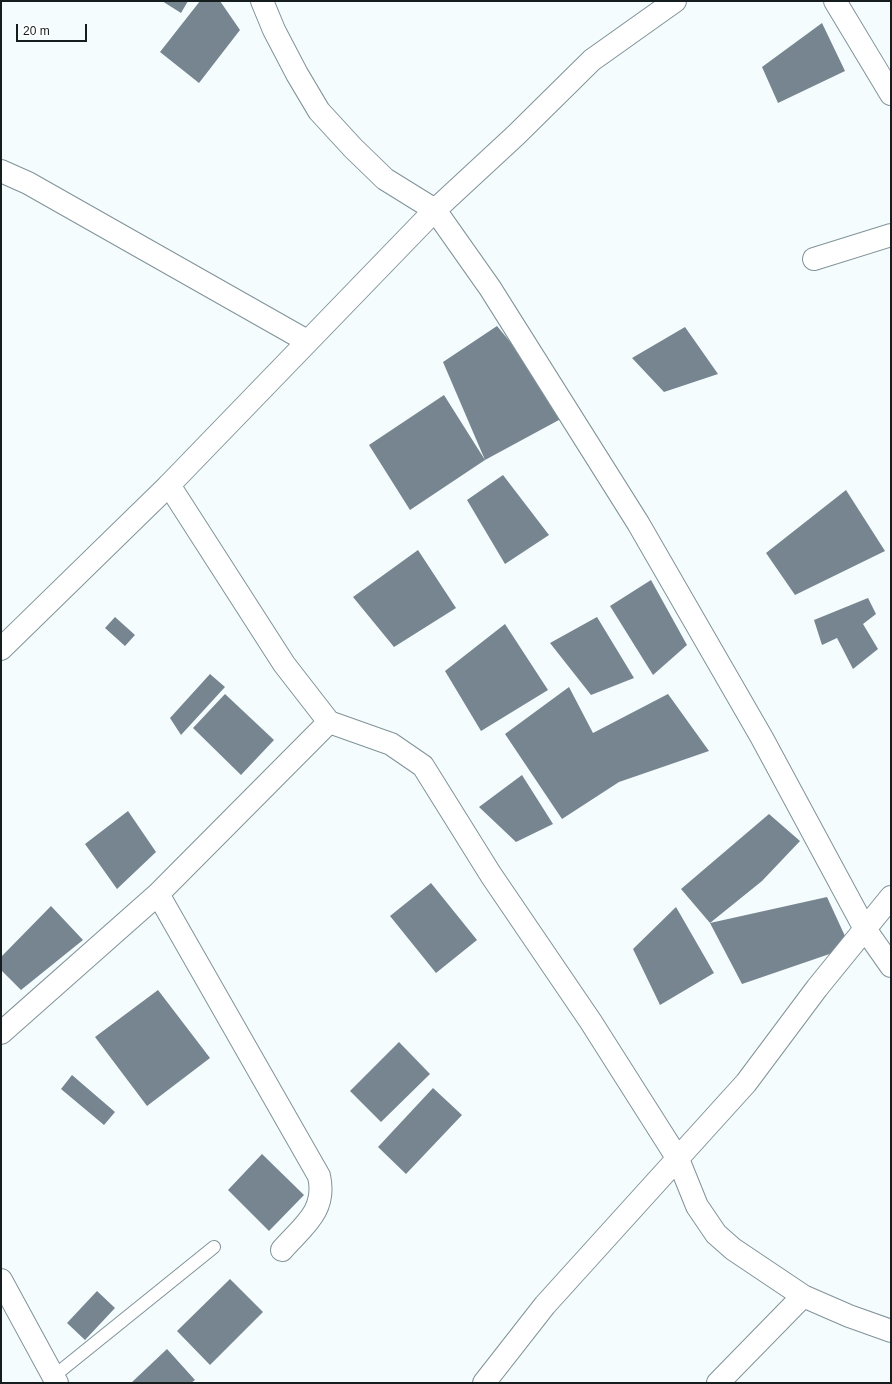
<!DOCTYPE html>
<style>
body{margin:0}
#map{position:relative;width:892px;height:1384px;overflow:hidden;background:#f4fcfe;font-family:Helvetica,sans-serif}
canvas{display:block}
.frame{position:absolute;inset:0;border:2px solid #151d1f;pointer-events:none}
.scale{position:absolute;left:16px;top:24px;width:71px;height:18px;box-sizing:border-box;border:2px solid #151d1f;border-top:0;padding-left:5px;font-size:12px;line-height:14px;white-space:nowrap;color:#151d1f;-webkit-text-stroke:3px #fff;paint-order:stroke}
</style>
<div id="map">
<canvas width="892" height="1384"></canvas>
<div class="frame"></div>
<div class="scale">20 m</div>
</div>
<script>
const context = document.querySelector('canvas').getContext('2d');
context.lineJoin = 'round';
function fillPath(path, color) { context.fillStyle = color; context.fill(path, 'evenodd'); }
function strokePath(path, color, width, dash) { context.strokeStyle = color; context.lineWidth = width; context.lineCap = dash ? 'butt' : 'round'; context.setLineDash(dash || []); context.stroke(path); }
const building = new Path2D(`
 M162,1H188L181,13Z
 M200,1H220L240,30L199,83L160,52Z
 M822,23L845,71L778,103L762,67Z
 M497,326L570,414L485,460L410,510L369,445L444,395L485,460L443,362Z
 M685,327L718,374L664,392L632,358Z
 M503,475L549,535L505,564L467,500Z
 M846,490L885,551L795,595L766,553Z
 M418,550L456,608L394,647L353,597Z
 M651,580L687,645L653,675L610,606Z
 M868,598L876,614L863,624L878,649L853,669L837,638L822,645L814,620Z
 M115,617L135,635L125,646L105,628Z
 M597,617L634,678L591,695L550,643Z
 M505,624L548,690L481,731L445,671Z
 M210,674L225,687L181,735L170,718Z
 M569,687L593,733L668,694L709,751L619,782L562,819L505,734Z
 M225,694L274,740L241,775L193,728Z
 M522,775L553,824L516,842L479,807Z
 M128,811L156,852L117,889L85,844Z
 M769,814L800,841L762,881L710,923L827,897L850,947L742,984L710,923L681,889Z
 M431,883L477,940L436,973L390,916Z
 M51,906L83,940L21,990L1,970V957Z
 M676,907L714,973L660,1005L633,949Z
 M158,990L210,1058L147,1106L95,1037Z
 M399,1042L430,1074L381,1122L350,1091Z
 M72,1075L115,1112L104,1125L61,1089Z
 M433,1088L462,1115L406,1174L378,1147Z
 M262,1154L304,1195L269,1231L228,1190Z
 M230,1279L263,1312L210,1365L177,1331Z
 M97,1291L115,1308L85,1340L67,1323Z
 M167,1349L195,1380L191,1383H131Z`);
const service = new Path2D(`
 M54,1376L214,1247`);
const minor = new Path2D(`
 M262,1L274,30L297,74L319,111L353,148L385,179L435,210L490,288L638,523L762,738L865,929L891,966
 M835,1L891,94
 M1,171L28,183L307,341
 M814,259L891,235
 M169,485L284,664L329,722L391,744L423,766L491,875L591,1022L678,1159L697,1206L716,1234L733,1249L803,1296L849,1316L891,1331
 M1,1033L158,894
 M282,1250C303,1226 327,1211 319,1176L158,894L329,722
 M1,1280L57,1383
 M484,1383L545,1305L746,1083L817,988L891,897
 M718,1383L803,1296`);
const tertiary = new Path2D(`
 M1,649L169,485L435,210L516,135L592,60L675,1`);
fillPath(building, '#76858f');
strokePath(service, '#809399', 14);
strokePath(minor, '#809399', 24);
strokePath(tertiary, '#809399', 24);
strokePath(service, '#fff', 12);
strokePath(minor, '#fff', 22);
strokePath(tertiary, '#fff', 22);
</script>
